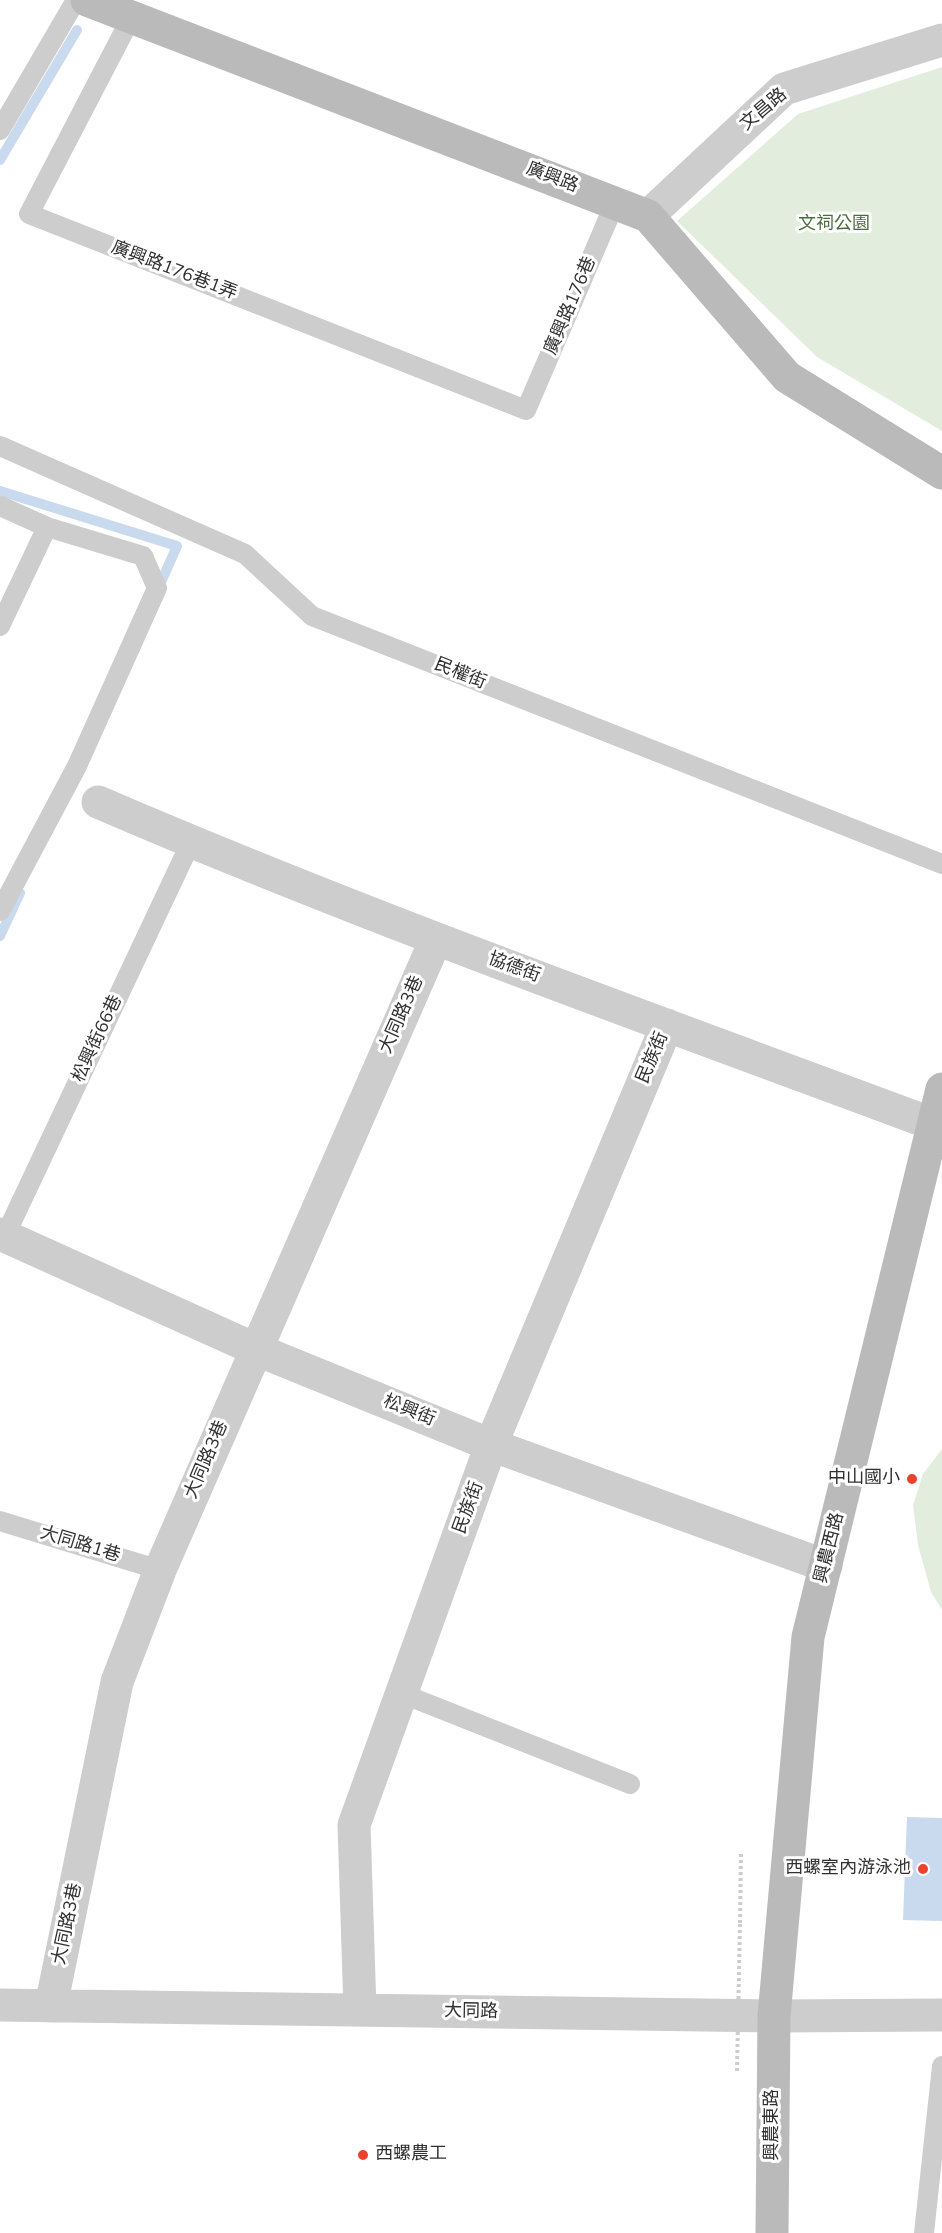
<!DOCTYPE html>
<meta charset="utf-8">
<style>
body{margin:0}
canvas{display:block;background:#fff}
</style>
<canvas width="942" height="2233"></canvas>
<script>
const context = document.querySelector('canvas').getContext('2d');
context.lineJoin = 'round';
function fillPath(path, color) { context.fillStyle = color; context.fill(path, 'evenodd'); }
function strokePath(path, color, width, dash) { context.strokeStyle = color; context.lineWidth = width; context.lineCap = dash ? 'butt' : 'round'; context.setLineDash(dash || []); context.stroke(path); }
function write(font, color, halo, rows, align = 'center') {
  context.font = font + ' "Nunito Sans","Noto Sans TC",sans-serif'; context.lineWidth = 6; context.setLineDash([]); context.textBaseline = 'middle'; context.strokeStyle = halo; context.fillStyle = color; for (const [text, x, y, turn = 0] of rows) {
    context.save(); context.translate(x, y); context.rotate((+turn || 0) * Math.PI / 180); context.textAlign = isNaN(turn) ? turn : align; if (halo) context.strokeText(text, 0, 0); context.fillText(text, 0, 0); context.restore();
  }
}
const green = new Path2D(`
 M942,67V431L817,357L677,221L798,114Z
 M942,1449V1610L931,1592L918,1545L913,1505L923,1474Z`);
const water = new Path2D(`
 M907,1817L942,1818V1921L903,1920Z`);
const stream = new Path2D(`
 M0,160L77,30
 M0,491L177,546L158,589
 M0,936L20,893`);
const path = new Path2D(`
 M740,1923L741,1852`);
const lane = new Path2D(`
 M132,16L29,214L526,410L615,203
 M0,130L76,0
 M0,446L245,554L312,616L942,864
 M0,506L47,527L143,556L157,588L77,766L0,911
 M0,626L47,527
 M5,1236L191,842
 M0,1521L160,1570
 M403,1694L630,1784
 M924,2233L942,2066`);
const street = new Path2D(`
 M648,216L784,89L942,40
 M98,802C372,920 654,1020 933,1124
 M0,1234L255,1349L491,1445L826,1566
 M0,2005L774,2016L942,2015
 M51,2006L117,1682L160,1570L436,939
 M360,2010L354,1825L491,1445L667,1025`);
const secondary = new Path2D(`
 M87,0L648,216L787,377L942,473
 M772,2233L774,2016L808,1637L942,1089`);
const pathBridge = new Path2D(`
 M737,2071L740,1923`);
const markers = [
 [912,1479,6,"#eb422e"],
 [923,1869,6,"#eb422e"],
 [363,2155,6,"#eb422e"]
];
const streetNames = [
 ["文昌路",764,110,-40],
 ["廣興路",552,178,21],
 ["廣興路176巷1弄",174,271,21],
 ["廣興路176巷",571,306,-67],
 ["民權街",460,674,22],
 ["協德街",514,968,20],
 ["大同路3巷",402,1015,-66],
 ["松興街66巷",98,1039,-65],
 ["民族街",653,1058,-67],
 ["松興街",409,1411,22],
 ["大同路3巷",207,1460,-67],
 ["民族街",469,1508,-70],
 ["大同路1巷",80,1545,17],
 ["興農西路",830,1548,-76],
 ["大同路3巷",68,1924,-78],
 ["大同路",471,2012,1],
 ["興農東路",773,2125,-90]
];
const parkNames = [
 ["文祠公園",834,225]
];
const poiNames = [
 ["中山國小",900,1479],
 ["西螺室內游泳池",911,1869],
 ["西螺農工",375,2155,"left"]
];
fillPath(green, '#e3edde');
fillPath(water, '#c9d9ee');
strokePath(stream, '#c9d9ee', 10);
strokePath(path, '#cdcdcd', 4, [3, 3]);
strokePath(lane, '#cdcdcd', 20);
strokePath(street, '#cdcdcd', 33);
strokePath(secondary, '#bababa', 33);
strokePath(pathBridge, '#cdcdcd', 4, [3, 3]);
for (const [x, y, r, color] of markers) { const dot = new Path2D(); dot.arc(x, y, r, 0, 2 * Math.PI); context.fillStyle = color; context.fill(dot); strokePath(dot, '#fff', 2); }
write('18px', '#303030', '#fff', streetNames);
write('18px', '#4a6e3b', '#fff', parkNames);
write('18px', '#303030', '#fff', poiNames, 'right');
</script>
